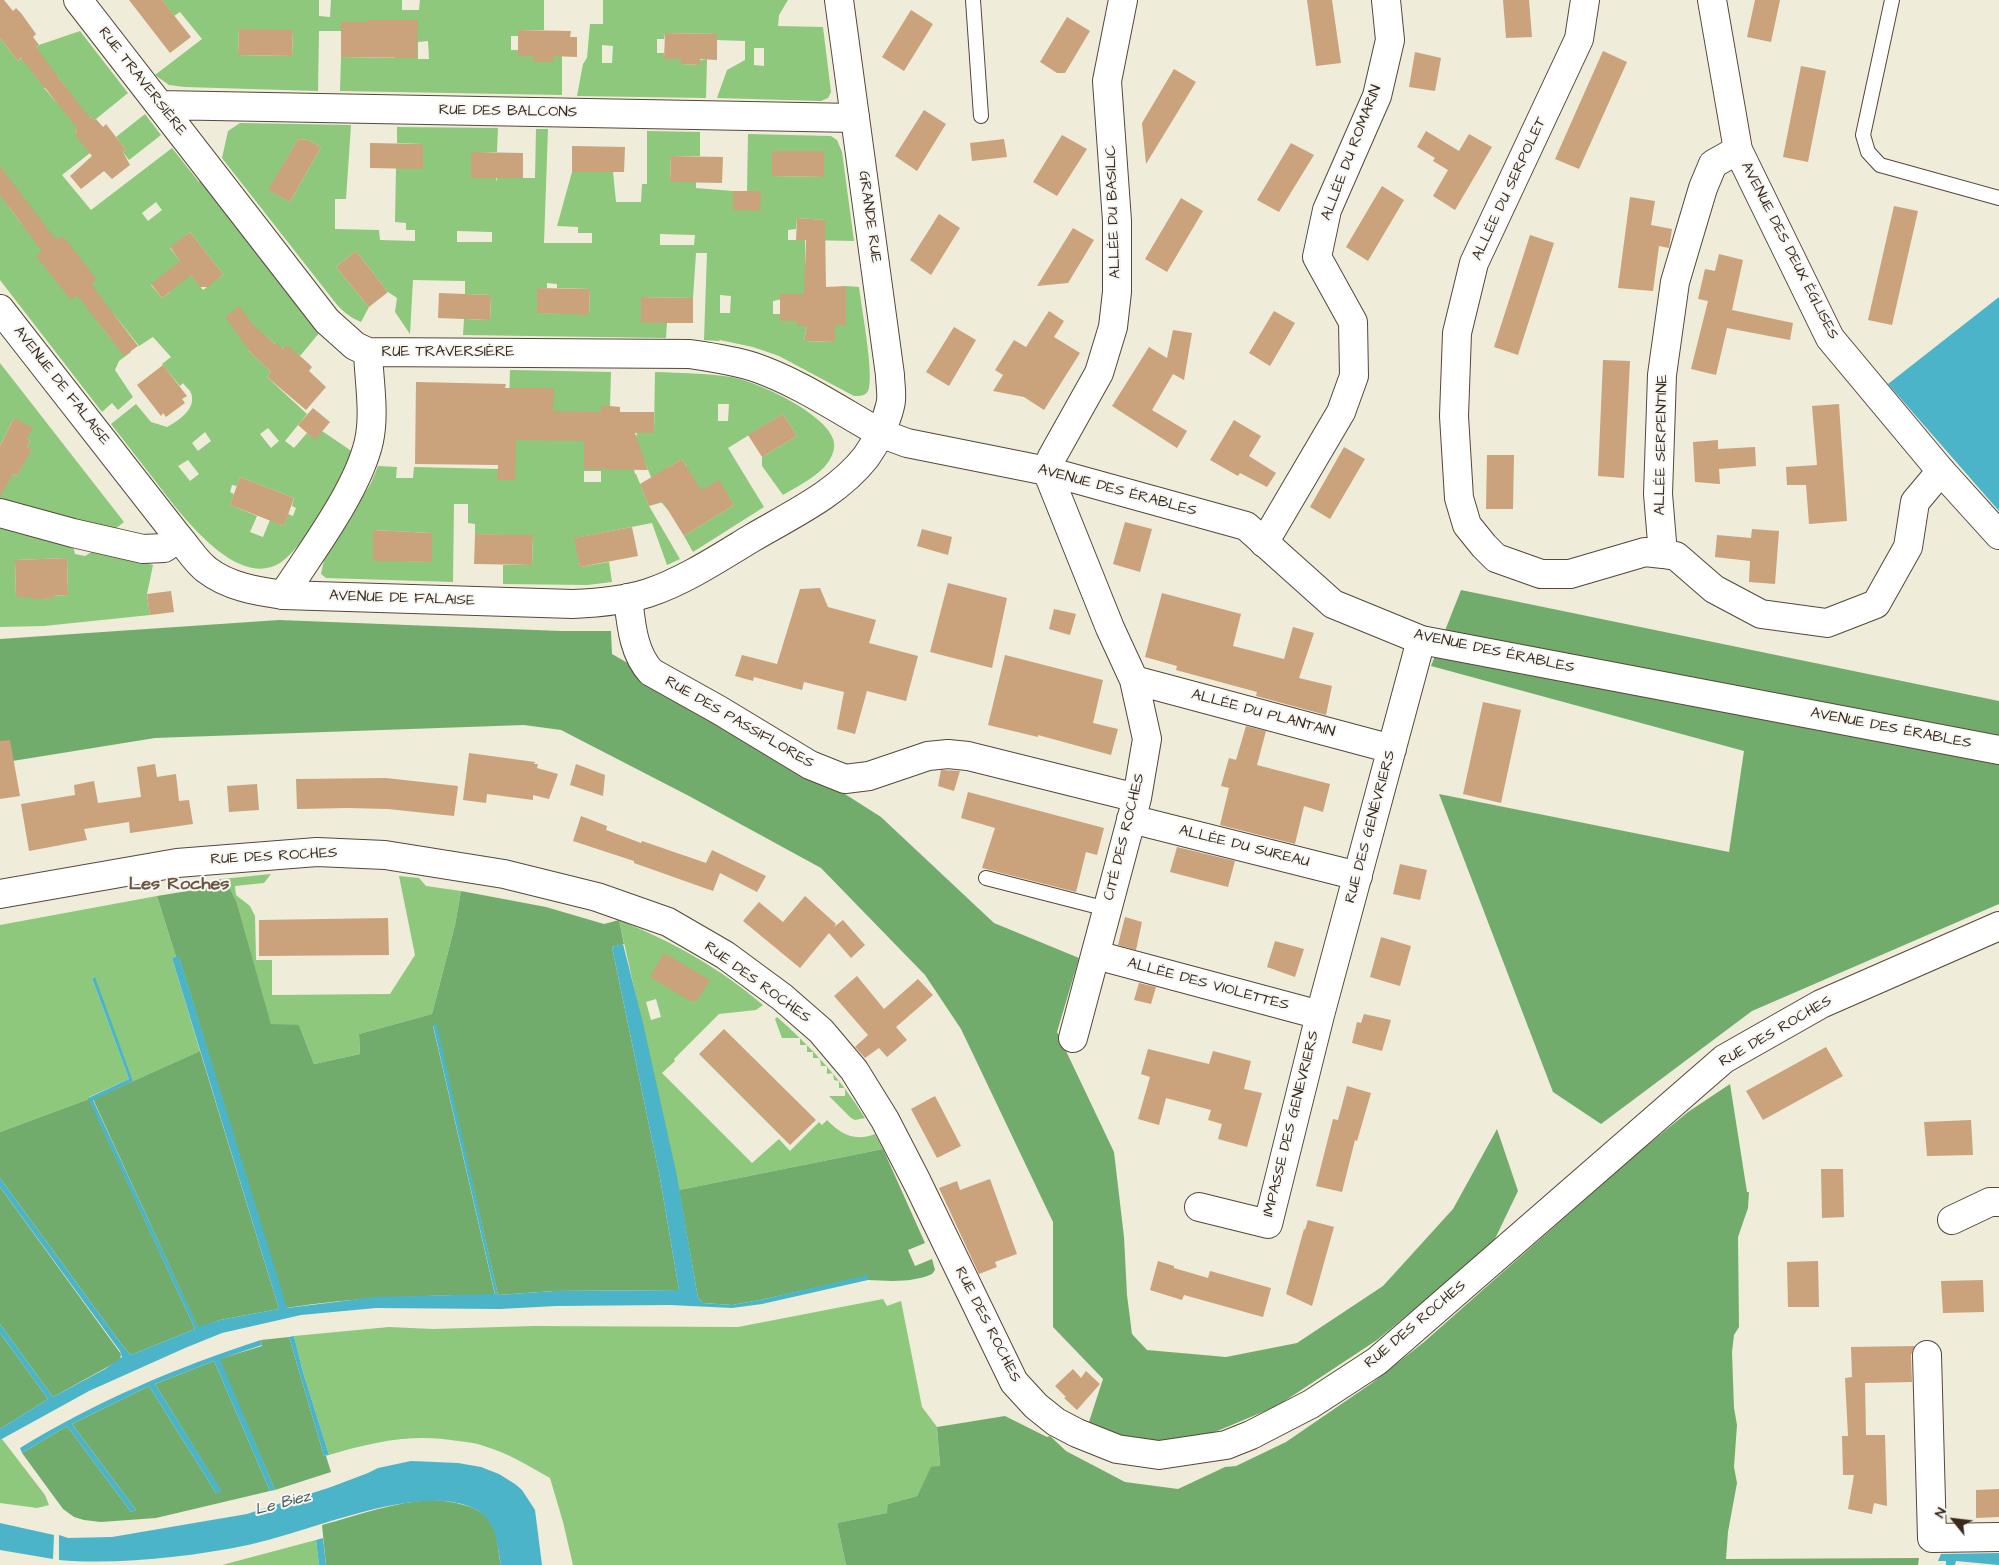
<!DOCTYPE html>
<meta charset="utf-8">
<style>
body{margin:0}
#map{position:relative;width:1999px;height:1565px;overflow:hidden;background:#efecd9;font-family:"Architects Daughter",sans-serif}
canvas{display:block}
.north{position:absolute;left:1929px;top:1495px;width:50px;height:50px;-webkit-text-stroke:4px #f6f6f2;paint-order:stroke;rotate:299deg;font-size:14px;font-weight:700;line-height:20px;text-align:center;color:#3b2a1e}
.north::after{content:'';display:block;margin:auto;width:18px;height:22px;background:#3b2a1e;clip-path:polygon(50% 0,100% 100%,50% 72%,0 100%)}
</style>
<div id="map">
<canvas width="1999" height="1565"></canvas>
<div class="north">N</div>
</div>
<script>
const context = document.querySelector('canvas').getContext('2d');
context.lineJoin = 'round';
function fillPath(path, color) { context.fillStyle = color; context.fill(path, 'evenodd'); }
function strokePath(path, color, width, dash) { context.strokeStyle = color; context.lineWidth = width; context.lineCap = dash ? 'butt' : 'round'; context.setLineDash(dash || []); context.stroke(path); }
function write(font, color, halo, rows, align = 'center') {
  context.font = font + ' "Architects Daughter",sans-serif'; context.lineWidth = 4; context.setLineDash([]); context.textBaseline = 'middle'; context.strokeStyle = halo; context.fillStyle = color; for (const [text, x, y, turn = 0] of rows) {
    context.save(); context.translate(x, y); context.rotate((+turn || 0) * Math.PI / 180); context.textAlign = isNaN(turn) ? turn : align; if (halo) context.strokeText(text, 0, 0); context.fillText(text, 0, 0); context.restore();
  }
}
const green = new Path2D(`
 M162,0H319V16L330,17L331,0H402V10H419L420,0H544V30H518V36H511V50H518V56H534L535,62H553V56H562V95L340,91L341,57L395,58V33L387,20H369V22L354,31H319L318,91L185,87L169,85L155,75L202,39L180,12L174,16ZM239,30H293L292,56L238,55ZM428,41L429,59H418V42Z
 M603,0H788L779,15L778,26L823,27L831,92L828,98L821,101L717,98L727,70L745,60V41L717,40V34L665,33L664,39H657V53H664V59H681V64L699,65L700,60L707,59L706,98L577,96L583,64L587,58L590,24H603ZM602,45L613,46L612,63H602ZM754,48H764V66L754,65Z
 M80,31L128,93L96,119L94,120L91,117L75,130L90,153L62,175L91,210L172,148L199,182L201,180L320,332L300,356C294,351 291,351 284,349C276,346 271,340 264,335L249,351L271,372L267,377L307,414L285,441L294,448L307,433L315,439L322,431L353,452C341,479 304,548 280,563C235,591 176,508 153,478C139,460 125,442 111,424L136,404L151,422L167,427C178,421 197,409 191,393C190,390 185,386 183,383L180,386L162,364L171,357L153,337L139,346L113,313L99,323L111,339L118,334L131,352L119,361L115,370L133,397L118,410L112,403L102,412L0,280V38L18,61L39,45ZM58,77L70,93L57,103L44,88ZM22,196L21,223L9,207ZM156,202L162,210L148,221L142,213ZM190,232L223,274L203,290L170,248ZM159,278L170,292L162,298L151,285ZM268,428L279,441L271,448L260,434ZM205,432L211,441L198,451L192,443ZM188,460L199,474L190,481L178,466ZM240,477L294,498L292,506L296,508L293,516L288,514L284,526L270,520L263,537L250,532L257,516L230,505L234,494L230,492L232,485L237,486Z
 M145,114L161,135L129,160L123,152L126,150L116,137Z
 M240,123L351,125L346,199H335V229L379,230L380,240L415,241V230H406V223L395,222L396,168H423V144L397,143V127L498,128L497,152L471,153V178H496V182L497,178H535L536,129H548L544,243H592V233H578V227L557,226L572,172H613L616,202H641L642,184H647V131L700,132V156H671L670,182H696V188L733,191V209L744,210L745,191H747L748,134L831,136L837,140L842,152L854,241L805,240V294L773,301V314H780V321H797V326H807L804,341L835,342V325H846V286L859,287C861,305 875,378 868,391C865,396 860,396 854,396L779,356L753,347L720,340L719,341L704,340L707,253H696L693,298L641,297V322L667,323L666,338L463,335L464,319L490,320L491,295L465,294V281L413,280L410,334L395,312L397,298L388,292L356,251L336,267L369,307L361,322C349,317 341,310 334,301L222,158L228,131ZM298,139L308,140L321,147L290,202L269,190ZM773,151L824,152V177L773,176ZM797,218L825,220L824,240H788V230L796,229ZM457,231L492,232V242H457ZM660,234L695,235L694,245H660ZM547,283L557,284V288L590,289L589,314L537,313V288H547ZM720,295L731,296L730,313H720Z
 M0,363L124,522L110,533L0,502V489L13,474L17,476L31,449L27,447L30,441L27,439L14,418L0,446Z
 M510,370L611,372L610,406L601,412H584V437L636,438L637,433H654L655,372C680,373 706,373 731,377C756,381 825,413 833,439C836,446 833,455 829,461C819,476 798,486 783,495L762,466V457L797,436L783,414L728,448L764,507L693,552L684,536L734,505L718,481L668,510L661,502L645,462L633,465L635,474H636L649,506L680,559L667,565L652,523L575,538L580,567L609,562L612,582L587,585L503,584V565H532L533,536L475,534V524L468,523V504H454L453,582L326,578L321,574L324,560L371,483L378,466L397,467L396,478H413L414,467L498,469V480H515V469H507ZM718,404H729L728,421H718ZM682,459L687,467L672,477L667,468ZM584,471H601V482H584ZM373,530L432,533V562L373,560Z
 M0,523L72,542L75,554L85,556L96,549L153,565L147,594L150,615L44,626L0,627ZM67,558L68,595L53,596V598L31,599V597H16L15,560Z
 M271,874L264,883L235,886L236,895L250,906L255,916L256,960H272V995L390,994L415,955L399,876L419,878L426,886L461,891L455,925L432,1014L359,1034L360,1054L314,1064L299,1025H271L237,903L222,879Z
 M157,896L176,957L172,958L200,1051L133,1081L94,977L92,978L129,1079L89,1097V1099L0,1132V925Z
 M619,920C671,941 720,968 763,1005L756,1010L719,1014L674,1059L675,1061L662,1073L752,1163L779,1139L790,1151L819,1122L822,1125L827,1120C841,1134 854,1142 875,1134L883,1149L679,1190ZM656,999L661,1017L651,1020L646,1002Z
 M777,1017C811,1047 841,1079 865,1118L855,1120L851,1118L829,1096H845V1088H839V1081L834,1080L833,1073L827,1074V1066H821L820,1058H813V1052H807V1045H800V1038H782L775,1019Z
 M883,1299L887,1306L901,1301L922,1407L937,1427L940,1467L931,1468L917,1496L888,1504V1513L837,1523L846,1565H573L563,1522L550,1478C529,1466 508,1453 484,1446C476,1443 467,1442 458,1441C413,1433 372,1442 329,1455L303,1372L294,1336L389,1327L433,1329L534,1326L738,1327Z
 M2,1439L45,1495L49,1505L37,1508L0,1503V1440Z
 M316,1540L319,1565H222Z`);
const forest = new Path2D(`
 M1461,590L1999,701V904L1752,1011L1601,1124L1553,1092L1439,794L1729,852L1744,751L1431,666Z
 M279,620L561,631H611L612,654L743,729L881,817L994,923L1079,958L1057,1032L1114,1152L1124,1237L1127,1295L1132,1334L1147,1350L1226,1357L1297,1343L1383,1286L1453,1209L1497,1129L1518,1191L1492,1245L1377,1340L1277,1406L1203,1437L1130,1445L1088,1425L1103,1379L1053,1327V1222L961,1029L925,975L821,868L689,796L561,730L524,725L155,738L0,763V639Z
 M220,879L226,882L237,903L271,1024L299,1025L314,1064L360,1054L359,1034L432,1014L455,925L461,891L546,907L604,924L619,920L624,944L612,947L660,1178L679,1290L554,1291L498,1295L436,1025L433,1026L495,1295C425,1295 356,1297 286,1308L179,957H176L157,896L206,888Z
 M200,1051L279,1309L220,1320L198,1328L93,1099Z
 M1730,1084L1747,1192H1749L1748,1208L1738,1237L1739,1327L1734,1335L1732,1352L1734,1408L1737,1425L1734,1467L1737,1483L1728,1532L1726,1559L1919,1558L1918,1565H846L837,1523L887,1513L888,1504L917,1496L931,1467L940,1466L937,1427L1005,1416L1047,1437L1050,1436L1066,1451L1125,1482L1178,1489L1225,1467L1236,1466L1286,1442L1372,1383L1424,1342L1634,1156L1688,1112Z
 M89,1099L195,1329L131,1355L122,1345L0,1178V1132Z
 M883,1149L925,1243L908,1250L915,1266L932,1259L935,1270L932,1274C912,1283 889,1281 868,1280V1276L760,1300L732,1305L703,1303L698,1298L679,1190Z
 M0,1187L121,1354L120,1360L53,1397L0,1324Z
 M0,1333L48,1399L0,1429Z
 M289,1337L324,1456H326L331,1472L275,1490L219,1359L262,1346L261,1340Z
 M214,1361L270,1491L156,1518L101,1522L84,1520L74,1517L63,1509L22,1453L67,1426L131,1512L136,1510L72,1424L149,1386L216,1493L221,1491L155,1384Z
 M432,1500C450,1501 481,1505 492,1523C498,1534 498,1553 501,1565H326L322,1525C358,1515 394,1502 432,1500Z`);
const water = new Path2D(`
 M1999,297V511L1888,384Z
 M623,944L643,1023L677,1176L698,1298L703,1303L732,1305L760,1300L868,1275V1280L762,1304L732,1308L670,1305L556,1306L500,1309L376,1308L301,1315L222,1333L185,1348L89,1391L0,1440V1429L48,1399L0,1333V1324L53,1397L105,1369L122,1357L120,1351L0,1187V1178L122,1345L131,1355L195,1329L88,1098L129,1079L92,978L95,977L133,1081L93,1100L198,1327L220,1320L279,1309L172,958L179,956L287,1308L376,1297L495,1294L433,1025H437L498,1295L554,1291L679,1290L660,1178L612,947Z
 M294,1336L303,1372L329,1455L324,1456L289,1337Z
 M261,1340L262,1345L220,1359L275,1490L270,1491L214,1361L155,1384L222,1492L216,1493L149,1386L72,1424L136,1510L131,1512L67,1426L22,1453L20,1448C97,1401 175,1368 261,1340Z
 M411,1461L458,1463L481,1467L499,1474L515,1484L522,1490L535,1510L542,1565H501C497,1544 497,1520 475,1509C419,1481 308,1533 248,1545C190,1557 117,1565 59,1560V1535L68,1538L112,1537L247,1514L331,1487L368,1473L378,1468Z
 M0,1523L54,1535L53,1559L0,1550Z
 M323,1538L326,1565H319L316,1540Z
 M1999,1553V1565L1956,1561L1955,1565H1946V1561H1938L1941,1554Z`);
const building = new Path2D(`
 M0,0H4L13,11L16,8L21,13L36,34L33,37L39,45L36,47L58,77L90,118L92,117L94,120L96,119L103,127L106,124L126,150L123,152L130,165L112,179L104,171L81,189L70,176L92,156L75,135L77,133L75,130L77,128L21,58L18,61L0,38Z
 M129,0H162L191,37L170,53Z
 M1307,0H1332L1341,63L1316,66Z
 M1503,0H1529L1532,37L1506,38Z
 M1755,0H1780L1771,42L1747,37Z
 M911,10L933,24L904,71L882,57Z
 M1067,17L1090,31L1065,73H1057L1040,62Z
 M369,20H418L417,58L341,57V22H369Z
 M239,29L293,30L292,56L238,55Z
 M518,30L571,31L570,37H577V57L553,56V62H534V56H518Z
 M665,33L717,34V60L700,59V65L681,64V59H664Z
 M1603,51L1627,62L1579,169L1555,159Z
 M1415,52L1441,58L1435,91L1409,87Z
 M1801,66L1826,71L1808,162L1783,157Z
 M1174,69L1196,82L1146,164L1142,123Z
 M924,110L946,124L917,171L895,156Z
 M1426,131L1459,151L1469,134L1492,147L1455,210L1433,196L1448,170L1433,161L1435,158L1417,147Z
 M1062,135L1087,149L1057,196L1033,182Z
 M298,139L308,140L321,147L290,202L268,190Z
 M1004,139L1007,157L972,161L970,143Z
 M370,143L423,144V169L370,168Z
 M1291,143L1314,155L1279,212L1257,200Z
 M572,146L625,147L624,172H572Z
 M772,151H824V177L772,176Z
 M471,152L523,153V178H471Z
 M671,156L723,157L722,183L670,182Z
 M0,166L54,237L57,239L63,236L97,280L92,283L94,288L138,346L124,356L77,295L71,300L36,256L42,251L0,195Z
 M1382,186L1404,200L1368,261L1346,247Z
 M733,191H761L760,211L733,210Z
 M1630,197L1655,201L1651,225L1672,229L1669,248L1659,246L1653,291L1618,288Z
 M1181,198L1203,211L1167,272L1145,259Z
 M1894,206L1918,211L1892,325L1868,320Z
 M939,214L960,228L931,275L910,260Z
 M797,218L825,220L826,287L846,286V325H835V342L804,341L807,326H797V321H780V294H804L806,240H796Z
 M1073,228L1094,240L1068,283L1037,286Z
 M190,232L223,274L208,287H200L191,275L162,298L151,284L180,261L170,247Z
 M1530,235L1554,243L1518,355L1494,347Z
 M356,251L388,292L369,307L336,267Z
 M1719,254L1743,260L1732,310L1793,323L1790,340L1727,328L1716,375L1691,369L1708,301L1698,299L1705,269L1715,271Z
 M537,288L590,289L589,315L537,313Z
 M439,293L491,295L490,320L438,318Z
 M641,297L693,298V323H641Z
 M239,306L254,326L275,344L276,343L283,349L287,345L307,362L312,367L309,371L326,387L306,410L267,377L271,372L251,353L225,317Z
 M1049,311L1064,321L1054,337L1080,353L1044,410L1024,397L993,391L1003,375L995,370L1014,340L1026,347Z
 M1274,311L1295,323L1270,366L1249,353Z
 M954,327L976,340L949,386L926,372Z
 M1173,330L1192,333L1184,380L1173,374L1152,410L1187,431L1177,448L1112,406L1149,347L1167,358Z
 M1603,360L1630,361L1624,478L1598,476Z
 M163,365L187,396L182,399L185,403L166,417L163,413L161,416L137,385Z
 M416,382L506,384L505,388H554L553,411L601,412V406H610L620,407V412H654V433H635L648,470L584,469V441L516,440L515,480H497L498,465L415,464Z
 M1839,404L1847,521L1809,524L1806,485H1787L1786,467L1817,465L1812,406Z
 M313,408L330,422L315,440L298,425Z
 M783,414L797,436L762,457L748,435Z
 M14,418L33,428L27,439L30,441L27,447L32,449L17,476L13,474L0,497V446Z
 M1234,420L1261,436L1249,456L1276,473L1267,487L1240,473L1238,476L1210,460Z
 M1718,440V449L1755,447L1756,466L1719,469L1720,484L1695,482L1693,442Z
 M1344,447L1365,459L1330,519L1310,507Z
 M1487,455H1514L1513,509H1486Z
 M682,459L701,490L719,480L734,505L684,536L663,502L649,506L640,484Z
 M240,477L294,498L284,526L230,505Z
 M1125,522L1152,529L1140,572L1113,564Z
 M632,527L638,556L580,567L574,538Z
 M922,529L952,537L948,555L917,546Z
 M1752,529L1779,531L1775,584L1749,582L1750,561L1715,557L1717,535L1751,538Z
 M373,530L432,533V562L373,561Z
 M475,534L533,535L532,565L474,564Z
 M67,558L68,595L53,596V598L42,599H31V597H16L15,560Z
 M948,583L1007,598L992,668L930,652Z
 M820,588L828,607L876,620L869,643L918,656L906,701L867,691L855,734L837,729L844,692L804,682L802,690L754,677L753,681L735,676L742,655L777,664L800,589Z
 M171,591L174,612L150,615L147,594Z
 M1162,593L1241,614L1233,646L1284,659L1293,627L1314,633L1299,678L1332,686L1326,715L1256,696L1257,692L1176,670L1177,666L1145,657Z
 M1054,609L1076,614L1070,635L1049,629Z
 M1005,655L1103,680L1093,723L1118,729L1111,755L1038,735V737L988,725Z
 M1483,702L1521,710L1501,803L1463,794Z
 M1246,726L1266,731L1257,765L1330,784L1323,812L1304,806L1295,844L1220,825L1229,788L1221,786L1229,758L1236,760Z
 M10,740L20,796L0,799V741Z
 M469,753L535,762L534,764H538L537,768L558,774L549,799L533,795V800L487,794L486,803L463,800Z
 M155,764L157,777L176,774L179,801L189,800L193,824L130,833L129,822L84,829L87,840L29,851L21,804L75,795L74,785L94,781L98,803L141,797L137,767Z
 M576,764L605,775L603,796L570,785Z
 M941,770L960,771L954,791L938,786Z
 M386,778L458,786L454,816L388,809L348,808L297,809L296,779Z
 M257,784L259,810L229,812L227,786Z
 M968,792L1104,828L1097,855L1086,852L1076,892L982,868L995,828L961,818Z
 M581,816L607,826L606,830L641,843L642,841L706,863L712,850L766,876L757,892L720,873L713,891L634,863V861L573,841Z
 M1177,847L1235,861L1228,887L1170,872Z
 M1400,864L1427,870L1420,900L1393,894Z
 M805,896L836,924L834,927L843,920L865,945L851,958L829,933L800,968L743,921L759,902L783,922Z
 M1125,917L1142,922L1136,950L1118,945Z
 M388,918L389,955L259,956V920Z
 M1381,937L1411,946L1400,986L1370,977Z
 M1275,941L1304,949L1295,977L1267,967Z
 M664,953L710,980L697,1001H690L650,977Z
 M857,976L884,1009L918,979L933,995L896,1027L907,1040L887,1057L879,1048L865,1058L855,1047L868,1035L834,996Z
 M1139,983L1156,987L1151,1004L1134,1000Z
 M1364,1014L1391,1020L1382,1051L1352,1043L1357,1022L1361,1023Z
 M724,1029L816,1120L790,1145L699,1054Z
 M1826,1047L1843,1076L1763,1120L1746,1091Z
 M1148,1049L1209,1064L1213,1051L1251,1061L1244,1089L1262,1093L1247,1147L1218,1139L1222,1124L1208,1120L1211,1110L1166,1098L1159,1125L1138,1119L1150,1077L1141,1074Z
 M1347,1086L1371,1093L1357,1141L1355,1140L1342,1192L1316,1186L1333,1119L1338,1120Z
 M935,1096L961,1146L937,1158L911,1109Z
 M1971,1120L1973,1155L1927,1156L1924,1122Z
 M1821,1169H1843L1844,1217L1822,1218Z
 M990,1179L1017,1254L995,1262L997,1267L979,1274L939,1188L957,1181L960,1190Z
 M1308,1220L1334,1227L1312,1306L1286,1294L1304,1229L1305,1230Z
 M1158,1261L1174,1266V1268L1208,1278L1210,1271L1271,1288L1263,1317L1184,1295L1182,1300L1150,1290Z
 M1818,1261L1819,1307H1788L1787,1262Z
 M1983,1280L1984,1312L1943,1313L1941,1281Z
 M1915,1346L1911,1355L1912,1382L1865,1383L1866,1435H1885L1887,1506L1874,1503L1872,1514L1848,1509L1854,1475H1843L1842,1436H1848L1845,1378L1852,1377L1851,1347Z
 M1073,1369L1081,1378L1086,1371L1100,1384L1077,1410L1064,1398L1066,1397L1055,1386Z
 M1999,1489V1517L1976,1518V1490Z`);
const service = new Path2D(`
 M973,0L981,116
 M1892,0L1863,135L1868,152L1880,165L1999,198
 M986,878L1107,909`);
const minor = new Path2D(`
 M78,0L327,321L355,346L368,352L690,354C711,357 733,360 754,367C798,382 839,410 880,433
 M1585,0L1579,39L1474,263L1457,333L1454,416L1459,498L1467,525L1484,546L1496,558L1541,574H1570L1645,552L1663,554
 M160,105L855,118
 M1738,150L1713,164L1703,188L1675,282L1662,375L1658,494L1663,554L1676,556L1714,589L1761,614L1827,623L1876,604L1908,547L1915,502L1941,471
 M0,513L73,533L143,549L164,548L179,538
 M1264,543L1341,412L1354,376L1353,322L1317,257L1327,210L1377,96L1390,40L1386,0
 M283,595C311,552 358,490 369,441C375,413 369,381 368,352
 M628,598C631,623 633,653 651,672L719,710L810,765L845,779L869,776L928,756L948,754L968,756L1137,798
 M1134,680L1392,749
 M1131,819L1358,876
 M1096,955L1320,1015
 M1073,1038L1137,798L1147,739L1134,680L1110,628L1047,471L1052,457L1099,373L1113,327L1117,292V221L1107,81L1123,0
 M1199,1207L1268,1224L1320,1015L1421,640
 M1952,1220L1990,1202H1999
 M1927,1355L1932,1538L1999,1537`);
const tertiary = new Path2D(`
 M1712,0L1738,150L1830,338L1941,471L1999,535
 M0,309L179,538C188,548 196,562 207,570C229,587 257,591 283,595L573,604C598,603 623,601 648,593C684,581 719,558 752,538C791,515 837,494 866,457C876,443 886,423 890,406C893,397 890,384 890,375L839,0
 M880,433L907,443L1047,471L1246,526L1333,604L1421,640L1999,750
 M0,894L177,863L317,852L385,855L504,874L597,897L668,922L725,955L782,997L821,1031L854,1070L885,1120L917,1182L1014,1382L1036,1406L1056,1422L1077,1433L1117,1449L1159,1455L1226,1445L1251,1435L1311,1404L1377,1361L1724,1059L1821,1004L1999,926`);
const streetNames = [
 ["RUE TRAVERSIÈRE",142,82,52],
 ["RUE DES BALCONS",508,112,1],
 ["ALLÉE DU ROMARIN",1352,153,-69],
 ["ALLÉE DU SERPOLET",1510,189,-65],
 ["ALLÉE DU BASILIC",1114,212,-92],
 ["GRANDE RUE",869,217,82],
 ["AVENUE DES DEUX ÉGLISES",1789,251,63],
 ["RUE TRAVERSIÈRE",448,353],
 ["AVENUE DE FALAISE",61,386,52],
 ["ALLÉE SERPENTINE",1662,445,-89],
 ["AVENUE DES ÉRABLES",1117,491,15],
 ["AVENUE DE FALAISE",402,599,2],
 ["AVENUE DES ÉRABLES",1494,652,12],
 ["ALLÉE DU PLANTAIN",1263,714,15],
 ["RUE DES PASSIFLORES",739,723,30],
 ["AVENUE DES ÉRABLES",1891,729,11],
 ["RUE DES GENÉVRIERS",1371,827,-75],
 ["CITÉ DES ROCHES",1125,837,-76],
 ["ALLÉE DU SUREAU",1244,847,14],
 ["RUE DES ROCHES",274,857,-3],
 ["RUE DES ROCHES",757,983,36],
 ["ALLÉE DES VIOLETTES",1208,985,15],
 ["RUE DES ROCHES",1776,1032,-30],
 ["IMPASSE DES GENEVRIERS",1292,1124,-76],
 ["RUE DES ROCHES",987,1325,63],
 ["RUE DES ROCHES",1416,1325,-40]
];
const waterNames = [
 ["Le Biez",283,1504,-15]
];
const quarterNames = [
 ["Les Roches",179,885]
];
fillPath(green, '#8dc87c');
fillPath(forest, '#72ac6c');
fillPath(water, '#4bb4c8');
fillPath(building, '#caa27c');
strokePath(service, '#56473a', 16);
strokePath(minor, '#56473a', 30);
strokePath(tertiary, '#56473a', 30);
strokePath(service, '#fff', 14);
strokePath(minor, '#fff', 28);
strokePath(tertiary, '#fff', 28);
write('15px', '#3b2a1e', '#f6f6f2', streetNames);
write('italic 16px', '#415a5a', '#f6f6f2', waterNames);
write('bold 18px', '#6d543f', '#f6f6f2', quarterNames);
</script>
